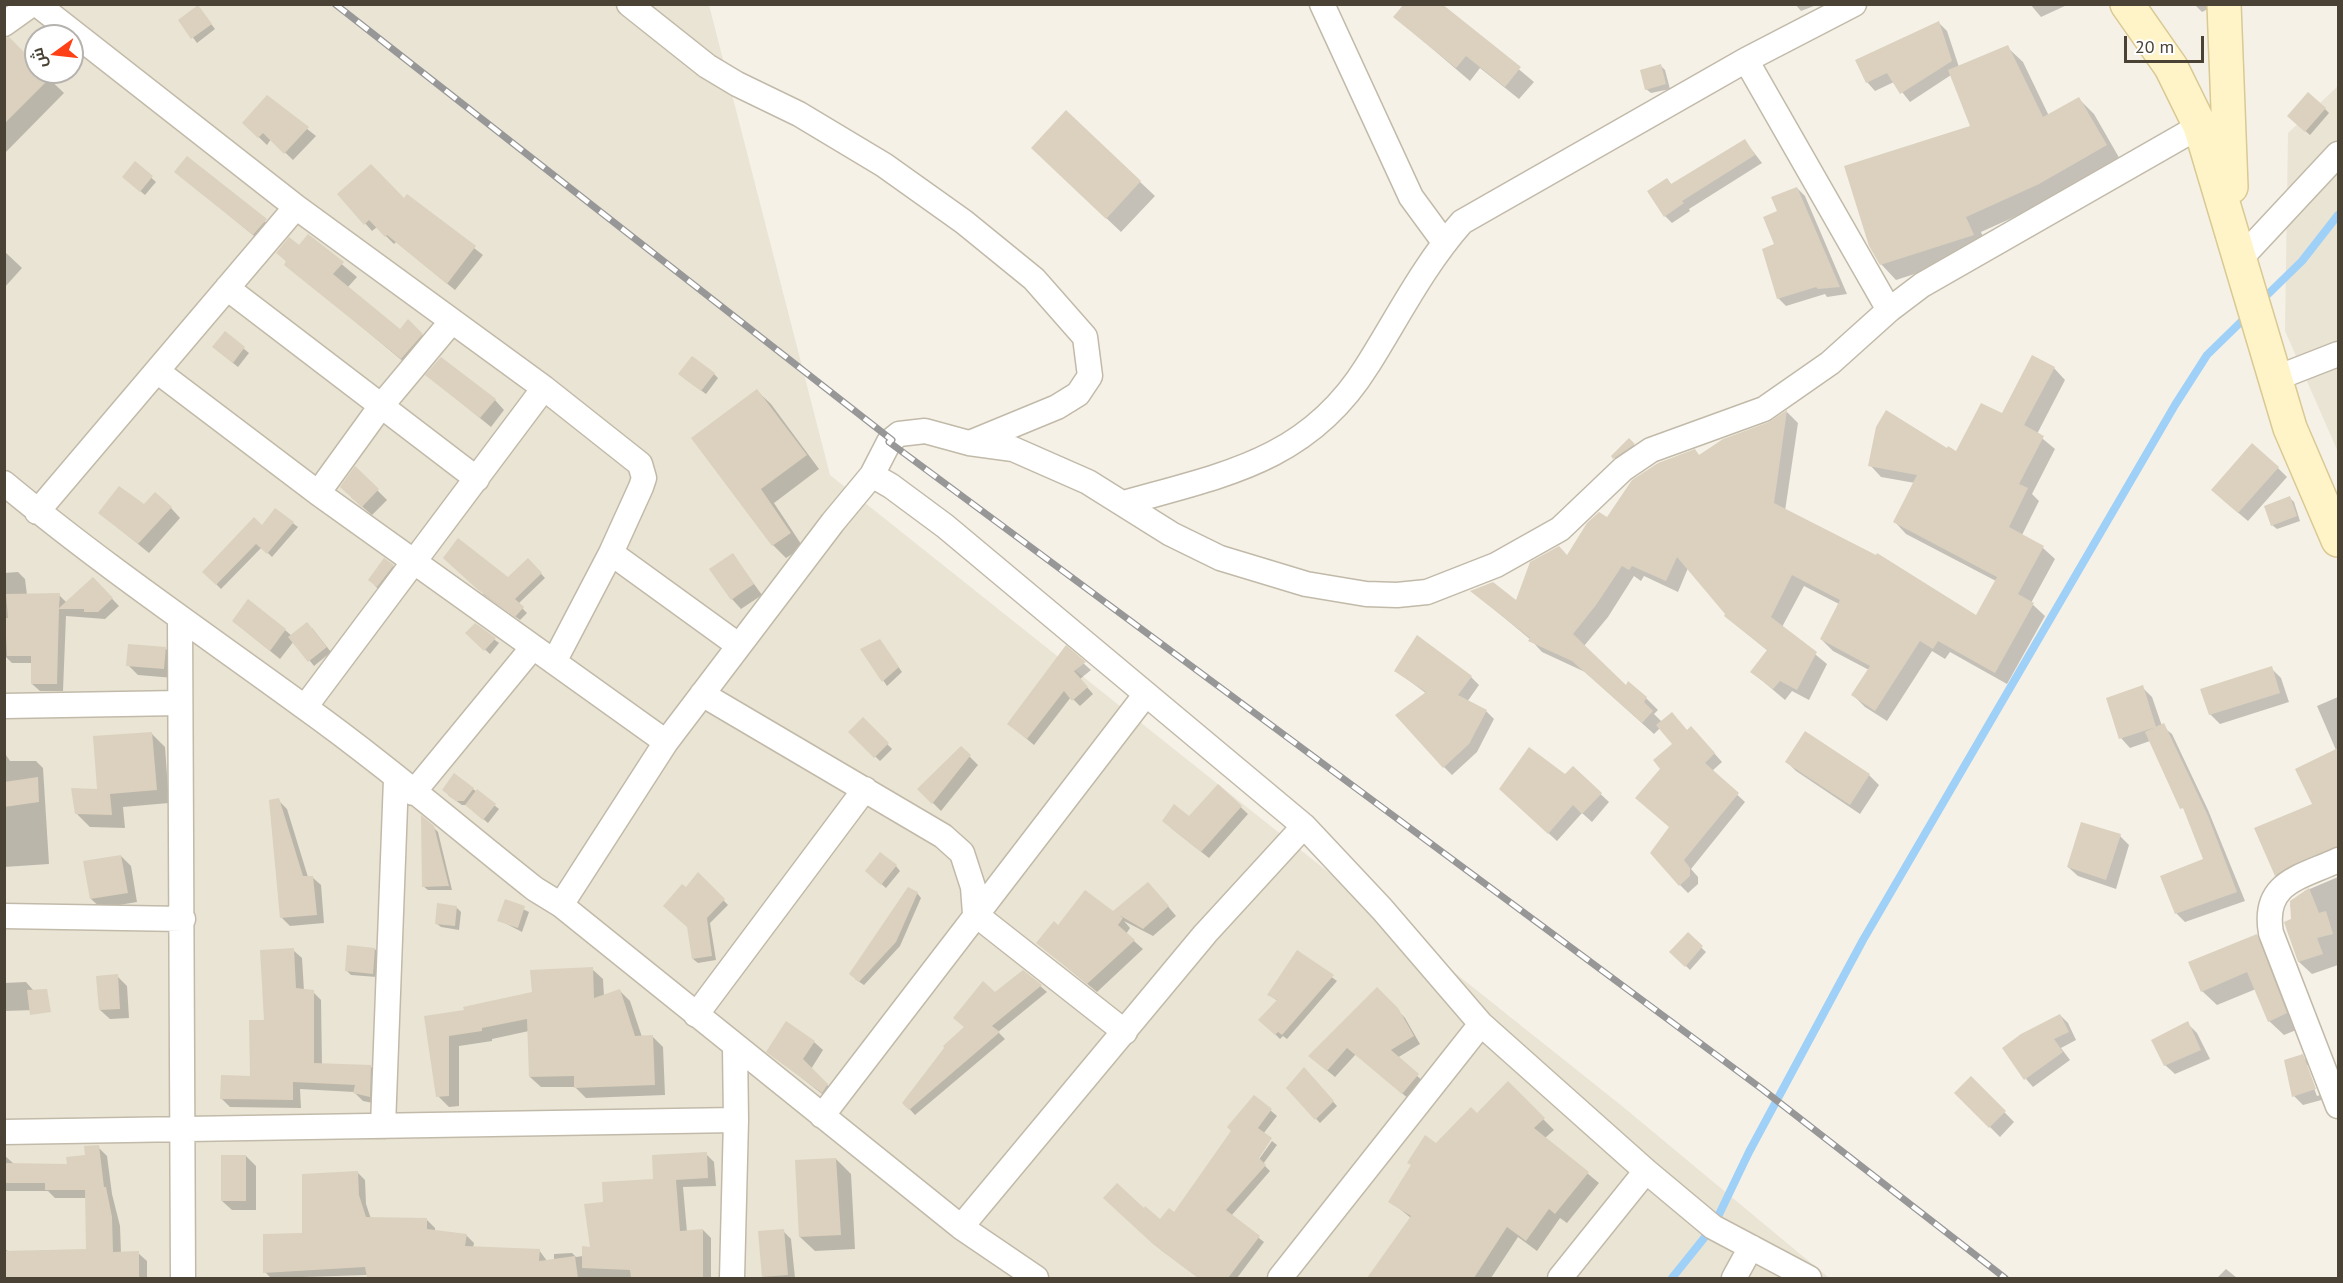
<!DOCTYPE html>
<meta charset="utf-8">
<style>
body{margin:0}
#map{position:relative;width:2343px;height:1283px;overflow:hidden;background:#f5f1e7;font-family:"PT Sans",Cairo,sans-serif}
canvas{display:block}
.frame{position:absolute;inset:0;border:6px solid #494235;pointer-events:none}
.north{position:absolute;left:24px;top:24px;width:60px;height:60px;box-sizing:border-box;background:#fff;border:2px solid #b6b3ae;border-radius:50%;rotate:255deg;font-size:16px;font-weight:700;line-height:24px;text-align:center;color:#494235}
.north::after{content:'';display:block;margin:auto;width:21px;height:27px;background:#ff3f15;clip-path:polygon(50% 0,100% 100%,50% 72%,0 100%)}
.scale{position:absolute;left:2124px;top:36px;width:80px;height:27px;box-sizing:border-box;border:3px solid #494235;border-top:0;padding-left:8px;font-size:18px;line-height:21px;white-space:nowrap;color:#494235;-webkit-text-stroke:4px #fff;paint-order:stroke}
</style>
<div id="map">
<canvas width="2343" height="1283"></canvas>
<div class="frame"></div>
<div class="north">ش</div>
<div class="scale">20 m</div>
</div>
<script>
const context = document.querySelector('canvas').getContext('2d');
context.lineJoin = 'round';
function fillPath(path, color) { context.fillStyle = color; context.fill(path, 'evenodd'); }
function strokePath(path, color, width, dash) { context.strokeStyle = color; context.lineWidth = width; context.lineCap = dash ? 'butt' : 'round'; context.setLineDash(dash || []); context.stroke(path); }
const residential = new Path2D(`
 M5,4L709,5L830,475L1622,1106L1829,1278H5ZM36,36H72V72H36Z
 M2338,86V452L2285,331L2288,133Z`);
const shadow = new Path2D(`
 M1441,4L1534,82L1519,99L1480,68L1470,81L1395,17Z
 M1795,4H1819L1801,11Z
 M2030,4H2067V5L2041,17Z
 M2194,4H2218L2202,12Z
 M198,7L215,29L197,43L180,20Z
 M1939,23L1947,31L1959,67L2007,47L2023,62L2049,116L2079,99L2094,114L2121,161L2054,199L1981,232L1989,250L1896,280L1881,264L1972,127L1951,75L1910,102L1894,82L1875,91L1867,82Z
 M4,44L36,66V72H42L64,93L4,154Z
 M1661,66L1665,70L1670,89L1651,93L1646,89Z
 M267,97L316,136L293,160L271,139L267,145L244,123Z
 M2325,109L2329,113L2310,135L2293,120Z
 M1066,112L1155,196L1121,232L1048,163Z
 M1745,141L1762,163L1689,209L1690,211L1672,223L1665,216L1667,179L1672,185Z
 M187,158L275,230L264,244L176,172Z
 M136,164L156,182L145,195L128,181Z
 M1797,188L1805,196L1847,294L1827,297L1825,294L1786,306L1778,298L1776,245L1779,211Z
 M339,194L404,200L407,196L483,255L455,290L396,242L394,244L377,227L372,231Z
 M308,236L357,277L347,288L401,331L422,335L436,349L416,372L286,264L287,262L278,253L299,247Z
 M4,251L22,268L4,288Z
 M225,333L249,353L238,367L218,351Z
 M2054,368L2065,380L2037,434L2055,449L2032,494L2039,501L2022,535L2043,548L2055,559L2031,603L2045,616L2007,684L1950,652L1945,659L1932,651L1887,721L1865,707L1853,695L1869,670L1833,651L1821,639L1839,604L1804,586L1782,627L1827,664L1809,700L1792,691L1785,700L1752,672L1768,651L1725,616L1727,613L1688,568L1678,592L1644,576L1641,581L1634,576L1608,617L1584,646L1626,687L1629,683L1646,698L1658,710L1654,714L1662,722L1699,736L1722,762L1712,771L1745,802L1691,869L1698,877V884L1688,893L1680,885L1662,769L1674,744L1660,728L1654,734L1585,672L1542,652L1531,640L1473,592L1517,603L1608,519L1700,456L1770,424L1787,412L1798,423L1785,511L1977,617L1996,581L1906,534L1895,522L1915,483L1881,477L1870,465L1947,450L1957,453Z
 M714,374L718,378L706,394L685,379Z
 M427,375L495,400L504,410L491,427Z
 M757,391L771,404L819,469L774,503L803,547L786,558L773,545L693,438Z
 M1629,440L1638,449L1619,462L1613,456Z
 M355,468L387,500L372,515L351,497Z
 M2278,468L2287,477L2248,521L2223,500Z
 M2290,498L2294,502L2300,521L2277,529L2272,525Z
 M144,506L171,508L180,518L149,553L100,513Z
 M275,510L298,527L272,557L262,547L221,589L204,572L262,527Z
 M733,555L762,595L741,609L732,599Z
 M528,560L545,578L518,604L527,613L520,620L483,594L508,579Z
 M393,566L402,575L379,590L370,580Z
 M18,572L25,579L27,595H59L67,603L93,579L119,606L105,619L66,616L63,691H40L32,684V663H12L5,656L4,573Z
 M233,621L285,630L292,636L312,628L331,652L314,666L294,641L280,659Z
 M475,625L499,643L490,654L467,633Z
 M880,641L902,672L887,686L863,650Z
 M165,648L175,658L174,678L138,675L128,665Z
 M1066,648L1091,670L1080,679L1093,694L1080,706L1071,697L1034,745L1009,724Z
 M2271,668L2281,678L2289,702L2220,724L2210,714Z
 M1396,671L1471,677L1479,685L1467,702L1486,711L1494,719L1477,752L1452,775L1444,767L1427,694Z
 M2142,687L2152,697L2162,726L2172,734L2208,810L2245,901L2185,922L2176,913L2205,860L2186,813L2150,741L2130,748L2121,738Z
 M2338,697V862L2289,887L2276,875L2314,804L2336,750L2317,706Z
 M863,719L892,749L880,761L850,732Z
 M1805,733L1869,775L1879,785L1860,814L1796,771L1786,761Z
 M152,734L165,747L169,803L123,807L125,828L90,827L77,814Z
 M961,748L978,765L941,811L919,789Z
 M4,752L10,761H36L43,768L49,864L4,867Z
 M1573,768L1609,802L1592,822L1582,813L1557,841L1509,797L1566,776Z
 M1218,786L1248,814L1209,858L1171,828L1189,818Z
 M473,789L499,809L488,823L467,805H462L448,795Z
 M278,800L287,809L308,877H312L321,885L324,923L290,926L282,918Z
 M433,827L438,832L452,890H428L423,886Z
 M2120,836L2129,845L2116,889L2078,876L2068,867Z
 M121,856L131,866L137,902L101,908L91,899Z
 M896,866L900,871L886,888L871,875Z
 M698,874L728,905L710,923L716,960L698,963L693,959L686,889Z
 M2338,877V965L2312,974L2299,962L2287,930L2286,923L2293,920L2294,915L2290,905L2305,891Z
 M1156,892L1176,916L1153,936L1124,921L1130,928L1126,934L1143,949L1097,992L1038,943L1059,927L1114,913Z
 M917,893L921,898L900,946L864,985L855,979Z
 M506,901L529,912L522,932L499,920Z
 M457,908L461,912L459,930L441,927L436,923Z
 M1688,935L1706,952L1690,970L1672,952Z
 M2256,936L2271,950L2301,1028L2284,1035L2269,1021L2256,989L2217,1005L2202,991Z
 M375,949L379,954L377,977L351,975L347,971Z
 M293,950L302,958L304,991L313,992L321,1000L322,1065L370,1066L379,1074L378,1104L363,1101L354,1092L300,1089L301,1108L230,1107L222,1099L251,1077L266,1021Z
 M1297,952L1337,981L1287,1039L1283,1036L1280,1039L1261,1020L1278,1001L1269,995Z
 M592,969L603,979L604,996L620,991L630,1001L642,1037H653L663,1047L665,1095L586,1098L575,1087H541L530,1077L529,1031L492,1039V1041L459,1046V1106L449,1107L438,1096L426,1017L465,1012L533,994Z
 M1023,971L1047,992L998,1032L1005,1039L915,1115L904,1103L995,994Z
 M117,976L127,986L129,1018L110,1019L100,1010Z
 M26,982L33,990L35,1010L4,1011V983Z
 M1377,989L1405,1018L1420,1044L1397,1058L1425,1083L1410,1100L1356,1054L1335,1077L1318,1063Z
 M2060,1015L2068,1023L2076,1040L2061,1048L2070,1060L2033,1087L2026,1079Z
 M2187,1023L2197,1033L2210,1059L2175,1074L2165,1065Z
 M814,1042L823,1050L811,1069L836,1094L831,1101L768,1051Z
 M2302,1056L2312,1066L2325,1099L2303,1105L2294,1096ZM2305,1065H2308L2320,1095L2317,1096Z
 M1304,1070L1337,1106L1320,1123L1288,1088Z
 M1971,1078L2014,1122L2000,1137L1956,1093Z
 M1508,1084L1554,1130L1545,1138L1599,1183L1567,1223L1560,1218L1537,1251L1518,1237L1491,1278H1369L1411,1218L1390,1201L1436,1145L1477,1115Z
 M1255,1097L1277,1116L1263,1134L1253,1163L1255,1165L1272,1141L1277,1145L1263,1164L1270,1171L1231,1216L1264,1242L1237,1278H1199L1161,1250L1144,1210L1160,1221L1174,1214Z
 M98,1147L107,1156L112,1194L120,1226L121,1253H138L147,1261V1278H4V1248L9,1252L87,1250V1198H55L48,1191H4V1155L14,1164L68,1166Z
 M706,1154L714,1162L716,1186L683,1187L687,1232L703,1230L711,1238V1278H368L367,1275L271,1278L265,1272L304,1234L357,1172L365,1180L366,1204L371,1219L427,1220L435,1228V1232L466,1235L474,1243L473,1248L539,1250L547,1261L554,1260V1254L572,1253L576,1257L583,1256L591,1248L605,1203Z
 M246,1156L256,1166V1210H232L222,1201Z
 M836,1159L851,1174L855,1249L815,1251L800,1237Z
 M783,1231L791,1239L795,1278H764L760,1233Z
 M2226,1269L2237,1278H2217Z`);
const stream = new Path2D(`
 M2261,301L2302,261L2338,215
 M1672,1278L1713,1227L1749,1152L1863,940L2175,405L2207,355L2248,315`);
const building = new Path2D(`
 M1404,4H1442L1521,67L1505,87L1466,56L1456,68L1393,17Z
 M198,5L212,24L191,39L178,20Z
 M1939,21L1952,61L1900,94L1887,73L1866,83L1855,60Z
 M9,37L36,64V72H44L50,78L4,124V38Z
 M2008,45L2043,117L2079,97L2107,145L2039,184L1966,217L1974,235L1880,265L1869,246L1844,166L1970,126L1948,70Z
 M1661,64L1666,84L1645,90L1640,70Z
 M2308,92L2326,108L2305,132L2287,116Z
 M267,95L309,127L284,154L263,133L258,138L242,123Z
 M1066,110L1141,181L1106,219L1031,148Z
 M1745,139L1755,155L1682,201L1684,203L1664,217L1647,191L1667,178L1671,184Z
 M187,156L267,219L253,235L174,172Z
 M135,161L153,176L140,192L122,177Z
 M371,164L404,198L407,194L476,246L447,284L387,235L385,237L369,220L364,225L337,194Z
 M1797,187L1840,287L1818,289L1816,287L1777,299L1762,249L1774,244L1763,217L1777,211L1771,197Z
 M308,234L344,262L333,274L400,329L408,319L423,334L401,359L284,265L286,261L276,253L289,237L299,245Z
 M225,331L245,347L233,363L212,347Z
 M2032,355L2055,367L2024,425L2044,436L2019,484L2028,488L2009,527L2044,546L2018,594L2034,603L1995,673L1938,641L1933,649L1920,641L1875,711L1851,695L1870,666L1820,639L1840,600L1792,575L1771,617L1817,652L1797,690L1780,681L1773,689L1750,672L1767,650L1724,616L1725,614L1677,557L1666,581L1632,566L1629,570L1622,566L1596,605L1573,634L1626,685L1628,681L1647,697L1644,702L1653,711L1642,723L1572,661L1528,641L1530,638L1470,591L1493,582L1516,600L1530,562L1559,546L1567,555L1587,523L1599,512L1607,517L1632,480L1658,463L1695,449L1699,455L1723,439L1769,422L1787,410L1774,503L1876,555L1877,553L1976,615L1997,577L1893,522L1917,475L1868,466L1876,427L1886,410L1947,448L1948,446L1956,451L1981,403L2002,413Z
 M692,356L715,373L701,391L678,374Z
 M441,357L496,399L480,418L425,375Z
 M757,389L807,455L761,489L791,533L772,546L691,438Z
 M1629,438L1635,444L1613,459L1611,456Z
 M2252,443L2279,467L2238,513L2211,490Z
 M355,466L379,489L362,507L340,487Z
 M119,486L144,504L155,492L172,507L138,544L98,513Z
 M2290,496L2297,516L2271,526L2264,506Z
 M275,508L294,522L267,554L256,544L216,585L202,572L254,517L262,525Z
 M458,538L508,577L528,558L542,573L515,599L524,607L515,617L477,589L443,558Z
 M733,553L754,584L731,600L709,569Z
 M384,558L394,565L377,587L368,580Z
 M93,577L113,598L98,612H84V609H59L57,684H31V656H7L5,618H8L6,594L60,593L59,608Z
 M248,599L286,629L270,651L232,621Z
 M307,622L327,647L308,662L288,637Z
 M475,623L496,638L484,651L465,633Z
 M1417,635L1472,676L1458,695L1487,710L1469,744L1443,768L1395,715L1426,692L1394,671Z
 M880,639L899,667L882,682L860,649Z
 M128,644L166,647L164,669L126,666Z
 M1066,645L1086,662L1074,671L1088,687L1072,701L1064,691L1027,739L1007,724Z
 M2272,666L2280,693L2209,715L2200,689Z
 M2143,685L2156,727L2119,739L2106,698Z
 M1672,712L1687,730L1691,726L1715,753L1705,763L1739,793L1684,860L1690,868V876L1679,886L1650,853L1669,827L1635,798L1660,769L1653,760L1672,744L1656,725Z
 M863,717L889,743L874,758L848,732Z
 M2164,723L2208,816L2237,892L2175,914L2160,876L2203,859L2183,808L2180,809L2145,732Z
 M1805,731L1870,774L1850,805L1785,762Z
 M152,732L157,790L110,794L112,815L75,814L71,788L97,789L93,736Z
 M961,746L971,755L932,804L917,789Z
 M1529,747L1565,774L1573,766L1602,793L1582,814L1573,805L1548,834L1499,789Z
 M2338,748V846L2292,865L2275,876L2254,828L2312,804L2295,769Z
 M454,773L474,788L464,801H456L442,790Z
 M38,777L39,802L4,807V782Z
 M1218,784L1242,806L1201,852L1162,821L1174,804L1189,816Z
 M477,789L496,804L483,820L465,805Z
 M279,798L303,876H313L317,915L280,918L269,800Z
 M421,815L434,826L449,886L422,887Z
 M2081,822L2121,834L2106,880L2067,867Z
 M880,852L897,865L881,885L865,871Z
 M121,855L128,893L90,899L83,861Z
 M698,872L725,899L707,918L712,956L692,959L687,927L663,906L682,884L686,887Z
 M1148,882L1169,906L1143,929L1119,915L1123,918L1118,925L1135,940L1087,984L1036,943L1054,921L1058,925L1085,890L1113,911Z
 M908,887L918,892L896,942L859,982L849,974Z
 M2309,888L2319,913L2326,911L2333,934L2317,938L2323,954L2298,962L2284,922L2291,919L2290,901Z
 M505,899L525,906L518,928L497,921Z
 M437,903L457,906L455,926L435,924Z
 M1688,932L1703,946L1685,967L1669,952Z
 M2257,934L2287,1013L2268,1022L2247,972L2201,992L2188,962Z
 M347,945L375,948L373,974L345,971Z
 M294,948L296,988L314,990V1063L371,1065L370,1097L353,1093L355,1085L293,1082V1100L220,1099L221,1075L250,1076L249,1020H264L260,950Z
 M1297,950L1334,975L1282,1035L1278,1032L1275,1035L1258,1020L1277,1000L1267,995Z
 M593,967L594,998L620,989L635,1036L653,1035L655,1085L574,1088V1076L529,1077L527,1019L482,1028V1031L449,1036V1096L436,1097L424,1016L464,1010L463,1007L532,992L530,970Z
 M1023,970L1042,985L992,1026L1000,1032L909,1110L902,1103L944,1048L943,1046L964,1027L953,1018L983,981L995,992Z
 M118,974L120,1009L99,1010L96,976Z
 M1377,987L1398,1008L1414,1036L1391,1050L1419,1074L1402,1094L1347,1048L1327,1071L1308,1056Z
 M47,989L51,1012L30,1015L27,990Z
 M2060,1014L2069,1032L2054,1039L2063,1052L2024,1080L2002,1048L2021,1034Z
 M786,1021L815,1041L803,1059L828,1084L822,1093L766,1052Z
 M2188,1021L2201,1050L2164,1066L2151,1040Z
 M2303,1054L2316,1089L2292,1097L2284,1060Z
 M1304,1067L1334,1101L1315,1120L1286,1088Z
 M1971,1076L2006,1111L1989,1128L1954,1093Z
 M1508,1081L1545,1118L1534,1128L1589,1172L1555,1214L1549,1209L1526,1241L1507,1227L1474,1278H1367L1411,1216L1388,1202L1411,1165L1407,1163L1425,1135L1436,1143L1471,1107L1477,1113Z
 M1254,1095L1272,1109L1258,1128L1272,1138L1259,1158L1266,1165L1226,1210L1260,1236L1228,1278H1198L1154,1245L1103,1198L1117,1183L1144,1208L1145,1206L1160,1219L1169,1208L1174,1212L1231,1131L1227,1127Z
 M99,1145L104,1187H106L112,1217L113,1252L139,1251V1278H4V1251L86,1249L85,1190H45V1183H4V1163L67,1164L66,1157L85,1155L84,1146Z
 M707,1152L708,1178L676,1180L680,1231L703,1229V1278H631L630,1270L582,1268V1246L590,1247L584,1204L603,1202L602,1182L653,1179L652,1155Z
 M221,1155H246V1201H221Z
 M836,1158L841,1235L799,1237L795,1160Z
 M358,1171L359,1195L366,1217L427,1218V1229L467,1234L465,1246L540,1249L539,1261L575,1256L578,1278H367L365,1267L263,1273V1234L302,1233V1174Z
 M784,1229L788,1275L762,1277L758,1231Z`);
const street = new Path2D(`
 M37,4L296,207L544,388L640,464L644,478L641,487L611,553L554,662
 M629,4L707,66L737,84L799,114L884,165L964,222L1034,279L1085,337L1090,376L1078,394L1057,407L972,442
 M1322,4L1411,197L1444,242
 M4,24L32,4
 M1746,60L1889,310
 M2240,259L2338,154
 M227,288L477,479
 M157,371L318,493L666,742
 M2274,379L2338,354
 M872,475L891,486L945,526L1304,826L1382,909L1481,1024L1646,1171L1713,1227L1809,1278
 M4,483C100,563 203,633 303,706C383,763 458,828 535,889L561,905L961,1227L1036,1278
 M318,493L381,406L452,321
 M1124,503C1223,475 1308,461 1367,366C1398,317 1423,266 1462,222L1746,60L1854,4
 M37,512L296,207
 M611,553L738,645
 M180,619L183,1278
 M702,694L943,836L962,853L973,887L975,914L1125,1032
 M4,706L180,703
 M305,707L544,388
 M413,793L533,647
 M2338,860C2300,878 2262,882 2271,933L2338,1106
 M561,905L666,742L833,522L872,475L889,442L899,434L925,431L969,443L1013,449L1088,482L1171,534L1220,558L1306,584L1366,594L1397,595L1427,592L1496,565L1560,529L1623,469L1651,450L1764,409L1830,363L1889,310L1922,285L2200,126
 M4,916L183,919
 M696,1015L865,789
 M822,1116L1146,694
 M383,1126L396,779
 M4,1132L736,1120
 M961,1227L1205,934L1304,826
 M732,1278L736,1120L735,1047
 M1280,1278L1481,1024
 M1560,1278L1646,1171
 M1734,1278L1751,1247`);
const secondary = new Path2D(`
 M2127,4L2171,67L2200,126L2290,428L2338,540
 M2224,4L2231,187`);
const rail = new Path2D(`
 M335,4L892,440L889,442L1762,1089L2005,1278`);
fillPath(residential, '#eae4d5');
fillPath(shadow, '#0003');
strokePath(stream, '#9ed0f8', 8);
fillPath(building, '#dbd1be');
strokePath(street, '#c2baa9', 27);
strokePath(secondary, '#d9c993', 36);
strokePath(street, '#fff', 24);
strokePath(secondary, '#fff3c8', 33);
strokePath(rail, '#979797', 7);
strokePath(rail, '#fff', 4.5, [14]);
</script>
